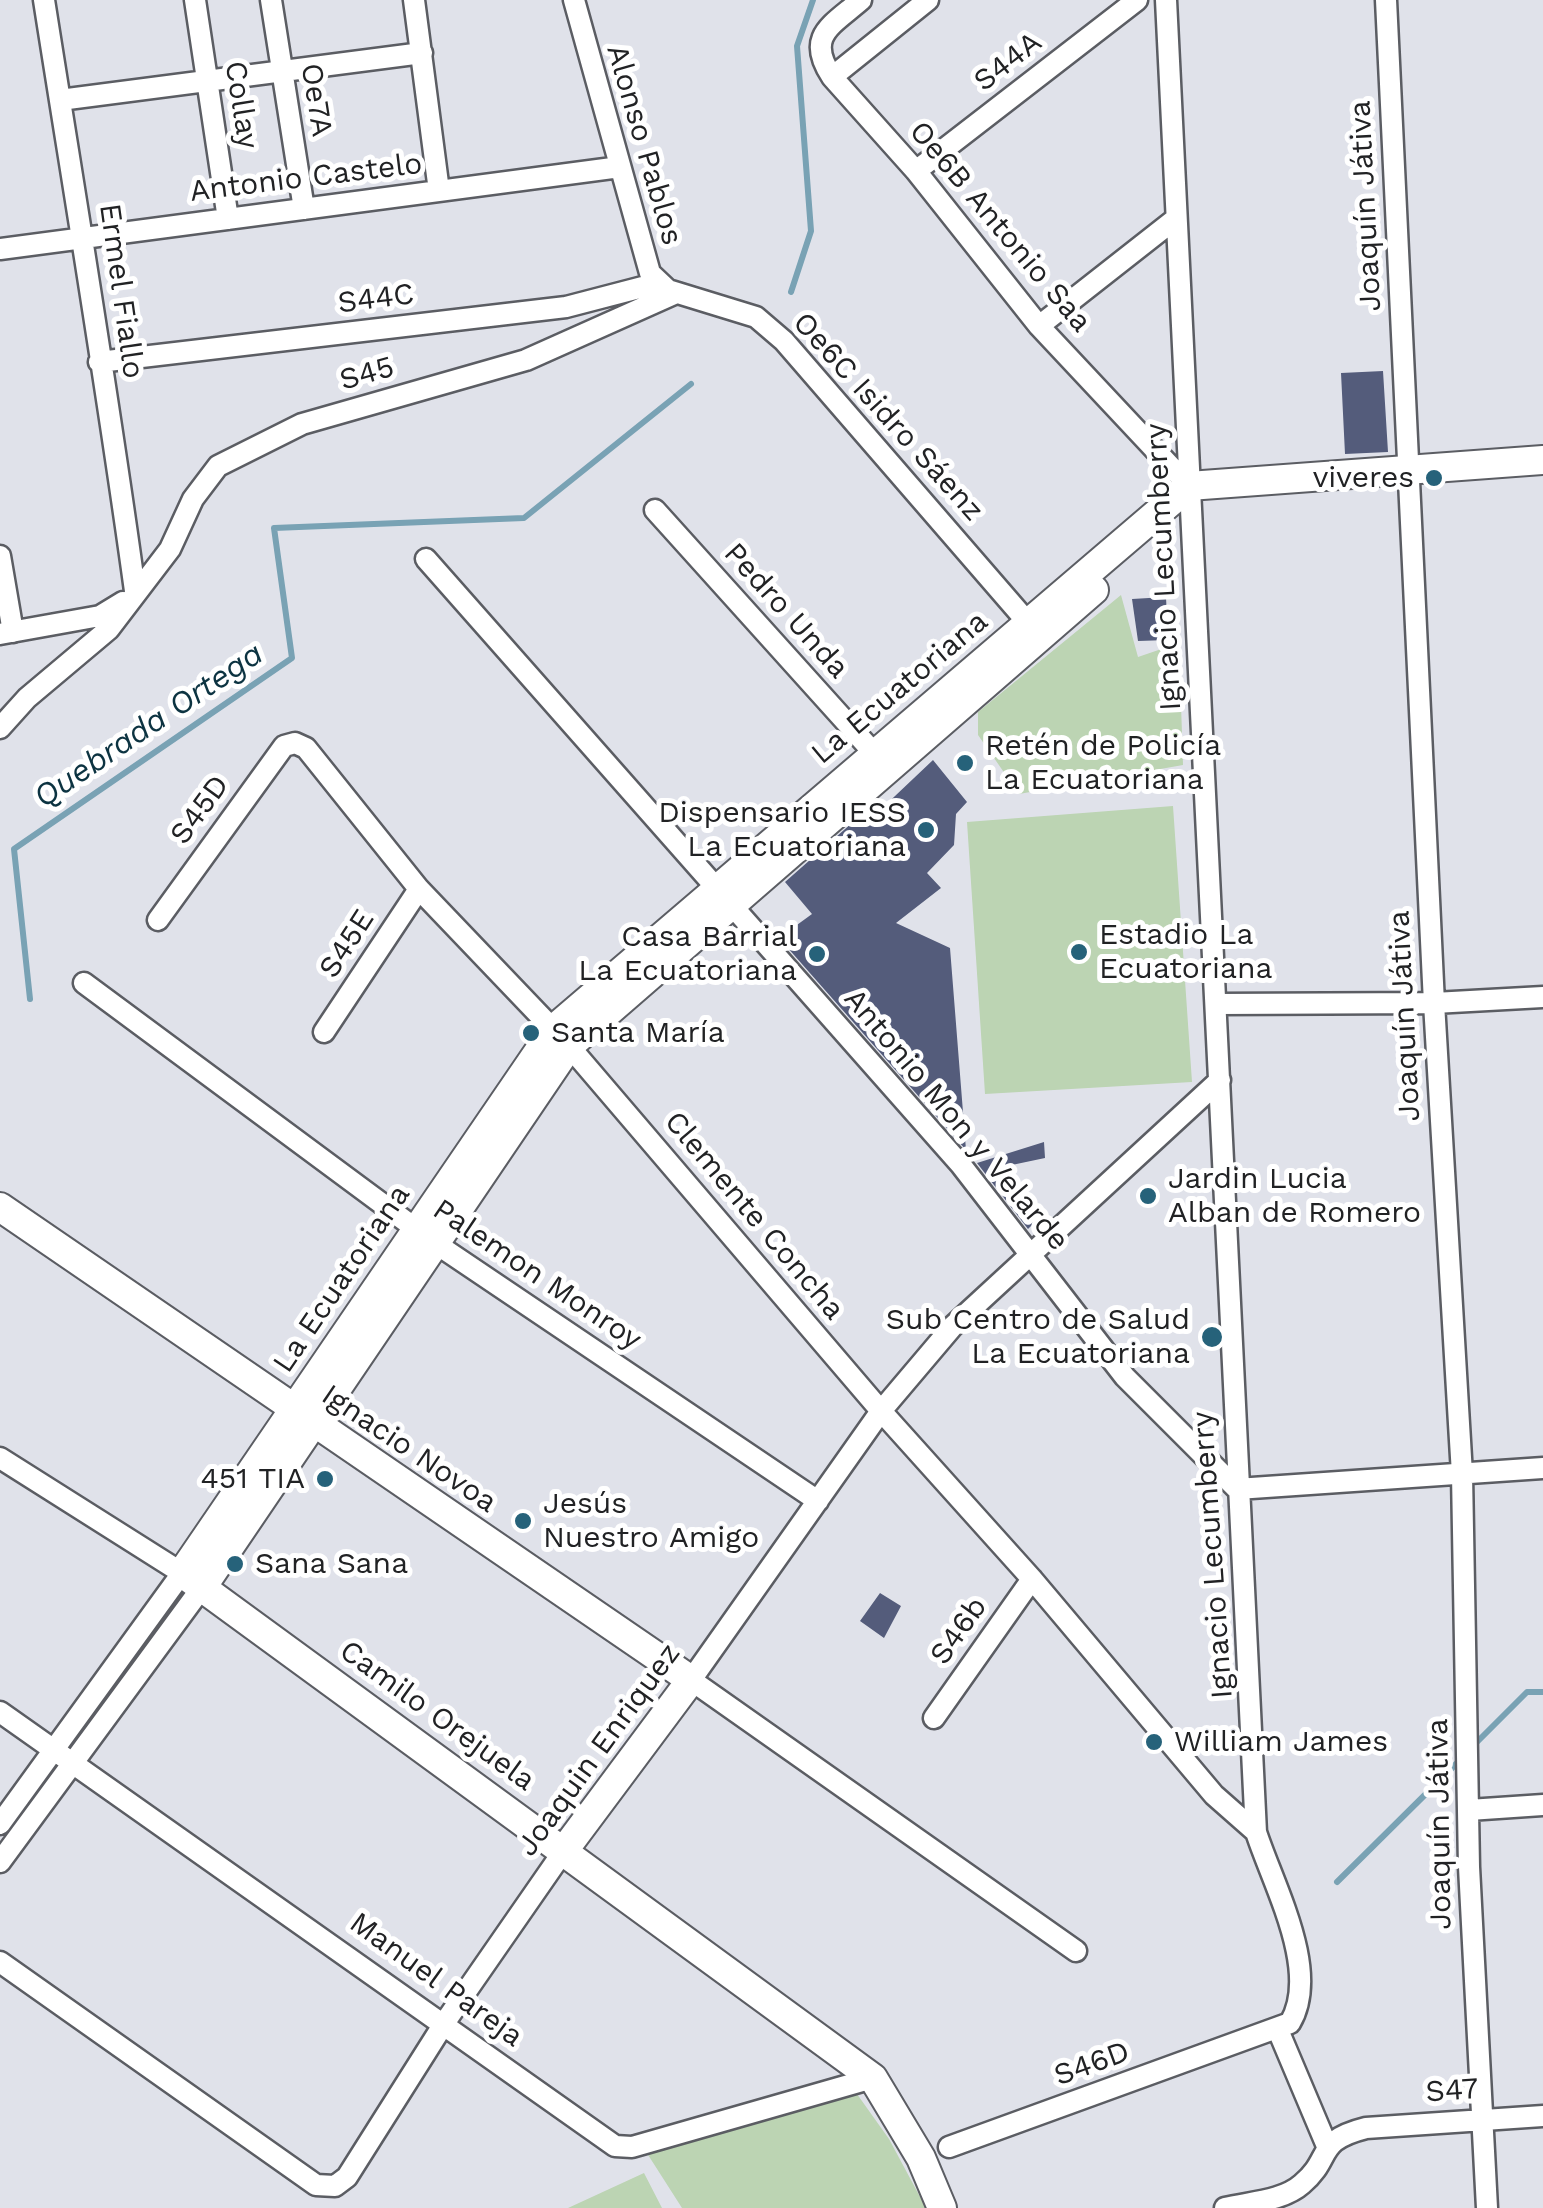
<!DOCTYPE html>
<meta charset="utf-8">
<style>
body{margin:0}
canvas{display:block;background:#e0e2ea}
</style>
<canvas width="1543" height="2208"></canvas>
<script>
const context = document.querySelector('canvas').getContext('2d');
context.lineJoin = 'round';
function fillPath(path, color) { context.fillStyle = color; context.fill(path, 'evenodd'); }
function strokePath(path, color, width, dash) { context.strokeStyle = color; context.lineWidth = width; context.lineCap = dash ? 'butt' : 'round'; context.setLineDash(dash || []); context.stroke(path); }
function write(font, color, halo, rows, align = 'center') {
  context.font = font + ' "Work Sans",sans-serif'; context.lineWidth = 10; context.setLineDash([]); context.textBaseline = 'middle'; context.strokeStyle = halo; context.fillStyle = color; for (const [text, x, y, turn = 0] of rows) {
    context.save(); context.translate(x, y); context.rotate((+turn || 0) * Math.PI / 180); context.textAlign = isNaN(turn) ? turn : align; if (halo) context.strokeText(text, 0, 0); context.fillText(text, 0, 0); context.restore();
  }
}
const green = new Path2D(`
 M1121,595L1138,657L1179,643L1183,765L1019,794L978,735V712Z
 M1173,806L1192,1082L985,1094L967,822Z
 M857,2094L889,2139L926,2208H682L643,2147Z
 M644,2173L662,2208H568Z`);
const stream = new Path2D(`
 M791,292L811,231L797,46L813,0
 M30,999L14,849L292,658L274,528L524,518L691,384
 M1472,1747L1527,1692H1543
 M1337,1882L1460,1760`);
const building = new Path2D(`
 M1383,371L1388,452L1345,454L1341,373Z
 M1166,597L1168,640L1138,641L1132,599Z
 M933,760L967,802L956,814L954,845L927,873L941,888L896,923L950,948L966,1150L779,938L812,914L785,882L870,807L876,814Z
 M1044,1142L1045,1158L1007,1166L1044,1213L1028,1229L977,1163Z
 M880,1593L901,1606L884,1638L860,1621Z`);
const minor = new Path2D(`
 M44,0C75,197 108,393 135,591
 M195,0L228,219
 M271,0L304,209
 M414,0L439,191
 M574,0L650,273L668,290L756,317L784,341L1036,632
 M861,0C831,26 805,36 832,77L916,171L1039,326L1189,486
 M1386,0L1434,1003L1462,1474L1469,1867L1487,2208
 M832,77L928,0
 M60,100L422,53
 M916,171L1137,0
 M0,249L620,167
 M1039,326L1174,220
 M99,362L566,307L658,283
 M655,510L873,752
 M0,556L13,632
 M426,559L961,1165L1125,1377L1237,1489L1543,1468
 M0,634L100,616L123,602
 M0,728L27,698L109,629L170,549L193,499L218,466L302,424L526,360L676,293
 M158,920L284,746L295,743L306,748L419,889L569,1046L881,1411L1032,1579L1214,1795L1256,1832L1166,0
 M84,983L435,1243L818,1501
 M1218,1004L1434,1003L1543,997
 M324,1032L419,889
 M0,1458L182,1573L0,1824
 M0,1712L615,2146L632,2147L873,2078
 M934,1718L1032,1579
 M1469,1810L1543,1805
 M0,1862L203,1586
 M1076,1951L691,1680L881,1411L953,1326L1220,1080
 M0,1962L316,2185L335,2186L347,2177L445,2022L565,1849
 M1278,2030L1327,2146
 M949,2147L1290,2023C1321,1971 1273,1885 1256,1832
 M1225,2208C1250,2202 1283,2201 1302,2184C1333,2158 1314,2141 1366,2128L1543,2116`);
const tertiary = new Path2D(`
 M0,1207L691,1680L565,1849
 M203,1586L569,1046L1094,590
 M942,2208L921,2158L873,2078L182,1573L554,1029L1189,486L1543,460`);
const markers = [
 [1434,478,10,"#26627a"],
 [965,763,10,"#26627a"],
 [926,830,10,"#26627a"],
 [1079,952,10,"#26627a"],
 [817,954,10,"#26627a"],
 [531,1033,10,"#26627a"],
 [1148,1196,10,"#26627a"],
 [1212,1337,12,"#26627a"],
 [325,1479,10,"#26627a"],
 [523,1521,10,"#26627a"],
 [235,1564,10,"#26627a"],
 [1154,1742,10,"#26627a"]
];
const streetNames = [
 ["S44A",1008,62,-38],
 ["Oe7A",316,100,81],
 ["Collay",241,105,81],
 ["Alonso Pablos",644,145,74],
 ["Antonio Castelo",306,178,-7],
 ["Joaquín Játiva",1366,206,-93],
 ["Oe6B Antonio Saa",1000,227,50],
 ["Ermel Fiallo",121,291,82],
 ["S44C",376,299,-7],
 ["S45",367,374,-16],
 ["Oe6C Isidro Sáenz",888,417,48],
 ["Ignacio Lecumberry",1164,567,-93],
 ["Pedro Unda",786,611,48],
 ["La Ecuatoriana",900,688,-40],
 ["S45D",200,810,-54],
 ["S45E",347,944,-57],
 ["Joaquín Játiva",1405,1016,-93],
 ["Antonio Mon y Velarde",956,1120,50],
 ["Clemente Concha",754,1216,50],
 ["Palemon Monroy",537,1275,34],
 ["La Ecuatoriana",342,1279,-56],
 ["Ignacio Novoa",409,1449,34],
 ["Ignacio Lecumberry",1213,1555,-94],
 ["S46b",959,1631,-55],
 ["Camilo Orejuela",437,1716,36],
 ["Joaquin Enriquez",599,1750,-54],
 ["Joaquín Játiva",1440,1824,-91],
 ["Manuel Pareja",436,1980,36],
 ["S46D",1092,2064,-20],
 ["S47",1452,2091,-4]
];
const poiNames = [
 ["viveres",1414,478,"right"],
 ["Retén de Policía",985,746],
 ["La Ecuatoriana",985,780],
 ["Dispensario IESS",906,813,"right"],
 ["La Ecuatoriana",906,847,"right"],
 ["Estadio La",1099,935],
 ["Ecuatoriana",1099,969],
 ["Casa Barrial",797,937,"right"],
 ["La Ecuatoriana",797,971,"right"],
 ["Santa María",551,1033],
 ["Jardin Lucia",1168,1179],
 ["Alban de Romero",1168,1213],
 ["Sub Centro de Salud",1190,1320,"right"],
 ["La Ecuatoriana",1190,1354,"right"],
 ["451 TIA",305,1479,"right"],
 ["Jesús",543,1504],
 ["Nuestro Amigo",543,1538],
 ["Sana Sana",255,1564],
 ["William James",1174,1742]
];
const waterNames = [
 ["Quebrada Ortega",149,726,-34]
];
fillPath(green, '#bcd4b3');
strokePath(stream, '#79a2b4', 6);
fillPath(building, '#545c7b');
strokePath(minor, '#5b5d63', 25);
strokePath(tertiary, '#5b5d63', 32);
strokePath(minor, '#fff', 20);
strokePath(tertiary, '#fff', 28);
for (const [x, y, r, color] of markers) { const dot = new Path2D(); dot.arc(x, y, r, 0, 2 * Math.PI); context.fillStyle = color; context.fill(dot); strokePath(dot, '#fff', 4); }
write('30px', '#212224', '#fff', streetNames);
write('30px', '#212224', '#fff', poiNames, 'left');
write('italic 32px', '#0c3341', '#fff', waterNames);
</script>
